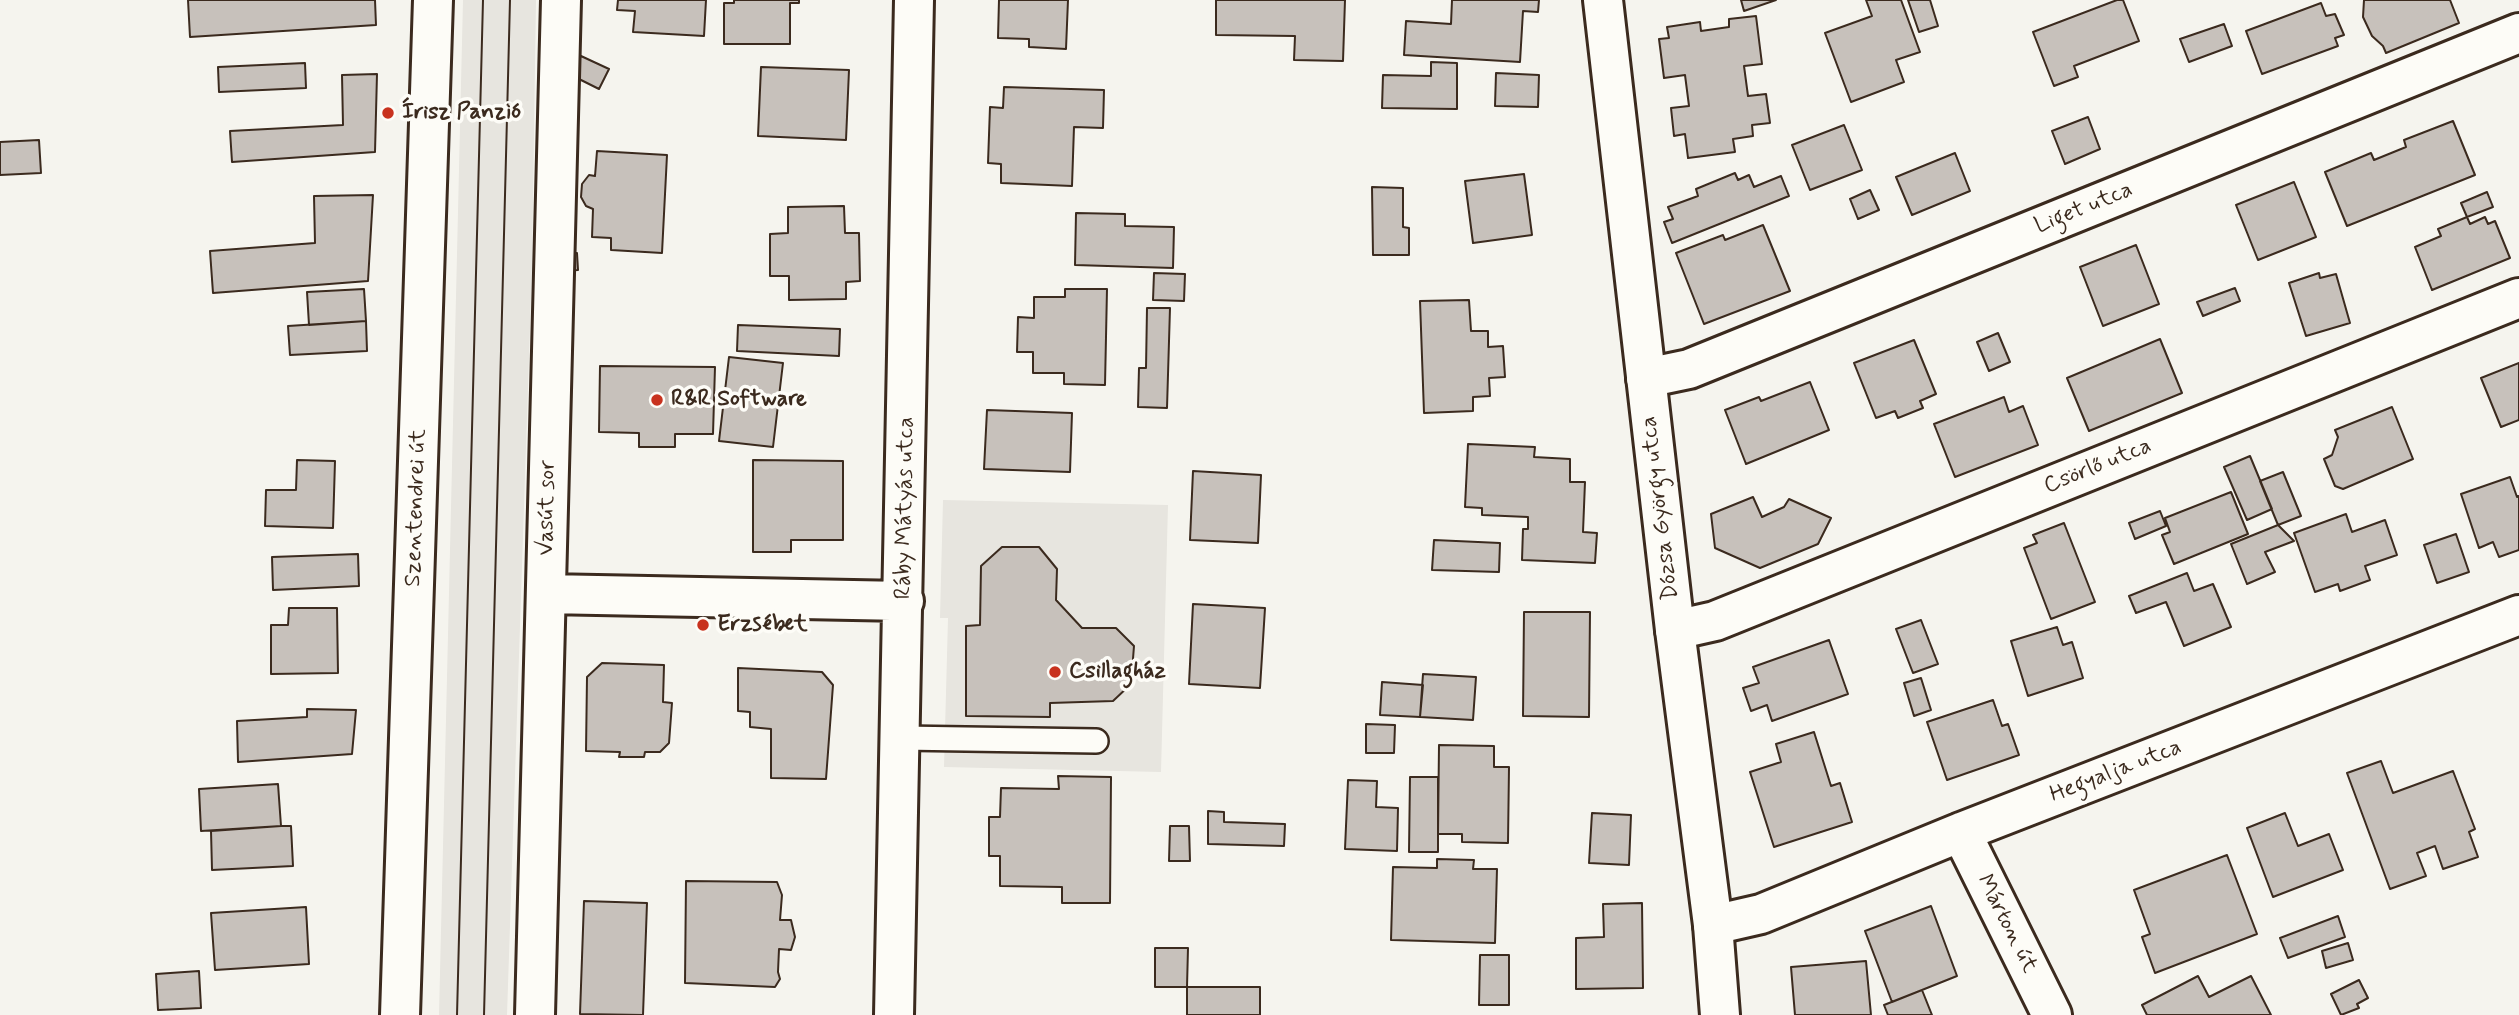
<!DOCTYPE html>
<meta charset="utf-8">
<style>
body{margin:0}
canvas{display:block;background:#f5f4ee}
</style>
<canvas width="2519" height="1015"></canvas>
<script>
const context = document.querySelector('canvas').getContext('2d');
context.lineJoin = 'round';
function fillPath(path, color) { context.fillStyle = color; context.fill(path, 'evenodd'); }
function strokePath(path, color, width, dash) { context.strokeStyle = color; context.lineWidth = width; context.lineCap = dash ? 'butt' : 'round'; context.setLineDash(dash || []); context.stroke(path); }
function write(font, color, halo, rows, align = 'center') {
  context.font = font + ' Mynerve,sans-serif'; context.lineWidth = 7; context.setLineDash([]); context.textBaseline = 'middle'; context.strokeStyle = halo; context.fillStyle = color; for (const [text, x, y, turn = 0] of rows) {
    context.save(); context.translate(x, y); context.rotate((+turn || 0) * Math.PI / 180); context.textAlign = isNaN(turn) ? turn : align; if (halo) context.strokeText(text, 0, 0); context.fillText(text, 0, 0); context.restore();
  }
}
const built = new Path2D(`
 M463,0H536L532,267L507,1015H439Z
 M943,500L1168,505L1161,772L944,767L948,618H940Z`);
const building = new Path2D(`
 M188,0H375L376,25L190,37Z
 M618,0H706L704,36L633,32L635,11L617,10Z
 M734,0H799V3H790V44H724V3H734Z
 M999,0H1068L1066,49L1029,47V39L998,38Z
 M1216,0H1345L1343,61L1294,60L1295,36L1216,35Z
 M1452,0H1539L1538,12L1523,11L1520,62L1404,55L1406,21L1451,24Z
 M1741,0H1776L1744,11Z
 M1866,0H1901L1920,52L1896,60L1904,82L1851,102L1825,33L1872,16Z
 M1908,0H1930L1938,26L1919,32Z
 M2117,0H2123L2139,41L2074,66L2078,77L2054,86L2033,32Z
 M2364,0H2450L2459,23L2386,53L2383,46L2372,36L2363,17Z
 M2321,3L2326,16L2335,14L2344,35L2335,38L2338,46L2262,74L2246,31Z
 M1756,16L1762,64L1744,66L1748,96L1766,94L1770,123L1752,125L1753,136L1733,139L1735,152L1688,158L1685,134L1674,136L1671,108L1689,106L1685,75L1664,78L1659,39L1669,38L1667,27L1700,22L1701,31L1729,27V19Z
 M2224,24L2232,46L2189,62L2180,39Z
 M581,56L609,69L599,89L571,75Z
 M1431,62L1457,63V109L1382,108L1383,75L1431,76Z
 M305,63L306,88L219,92L218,67Z
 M761,67L849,70L846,140L758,136Z
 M1496,73L1539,75L1538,107L1495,106Z
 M377,74L375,152L232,162L230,131L343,125L342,75Z
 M1004,87L1104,90L1103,128L1074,127L1072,186L1001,183V164L988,163L990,107L1003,108Z
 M2088,117L2100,149L2065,164L2052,131Z
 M2453,121L2475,175L2347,226L2325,172L2371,153L2374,160L2406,147L2404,140Z
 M1844,125L1862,170L1810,190L1792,145Z
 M39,140L41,173L0,175V142Z
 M597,151L667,155L662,253L611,250V238L592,237L593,209L586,206L581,197L582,184L589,175L595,176Z
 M1955,153L1970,191L1912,215L1896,177Z
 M1735,173L1738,180L1749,175L1754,187L1781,176L1789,196L1672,243L1664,222L1673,219L1668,207L1698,196L1696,189Z
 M1524,174L1532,235L1473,243L1465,181Z
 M2294,182L2316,237L2258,260L2236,205Z
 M1372,187L1403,188V227L1409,228V255H1373Z
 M1870,190L1879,210L1858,219L1850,199Z
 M2487,192L2493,207L2467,217L2461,203Z
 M373,195L368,281L213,293L210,251L315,243L314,196Z
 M844,206L845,233H859L860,281L846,282V299L789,300V276H770V234L788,233V207Z
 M1076,213L1125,214V226L1174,227L1173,268L1075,265Z
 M2467,217L2470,224L2485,217L2488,224L2495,221L2510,258L2432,290L2415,247L2441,236L2438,229Z
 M1763,225L1790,291L1704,324L1676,253L1723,235L1725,240Z
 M2136,245L2159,304L2103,326L2080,267Z
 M563,253H577L578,270L563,271Z
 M1154,273L1185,274L1184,301L1153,300Z
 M2319,273L2320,278L2336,274L2350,323L2306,336L2289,283Z
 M2235,288L2240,301L2203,316L2197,302Z
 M364,289L366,321L309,325L307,292Z
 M1065,289H1107L1105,385L1064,384V373H1033V352H1017L1018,317L1034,318V297H1065Z
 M1469,300L1471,331H1488V347L1503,346L1505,377L1489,378L1490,396L1473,397V411L1424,413L1420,301Z
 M1147,308H1170L1167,408L1138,407L1139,368H1146Z
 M366,321L367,351L290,355L288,326Z
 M738,325L840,329L839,356L737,351Z
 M1998,333L2010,362L1989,371L1977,342Z
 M2160,339L2182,393L2089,431L2067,378Z
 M1914,340L1936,394L1920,401L1923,408L1898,418L1895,411L1876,418L1854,363Z
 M729,357L783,363L773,447L719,441Z
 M2519,363V420L2501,427L2481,378Z
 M600,366L715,367L713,434H675V447H639V433L599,432Z
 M1810,382L1829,430L1746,464L1725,410L1759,397L1761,401Z
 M2004,397L2009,412L2023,406L2038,445L1955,477L1934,424Z
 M2392,407L2413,459L2343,489L2335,486L2324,459L2332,455L2338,437L2335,430Z
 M987,410L1072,413L1070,472L984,469Z
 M1468,444L1535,447L1534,457L1570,459V482H1585L1583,532L1597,533L1595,563L1522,560L1523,529H1528V517L1482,515V508L1465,507Z
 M2250,456L2272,509L2247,520L2224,467Z
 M297,460L335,461L333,528L265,526L266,490H296Z
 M753,460L843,461V540H791V552H753Z
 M1193,471L1261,475L1258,543L1190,540Z
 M2283,472L2301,516L2278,525L2260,481Z
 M2510,477L2517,497L2519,496V550L2499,557L2493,542L2479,548L2461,494Z
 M2231,492L2248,534L2174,564L2162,535L2170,532L2165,518Z
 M1753,497L1762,517L1784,507L1789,499L1831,518L1818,544L1760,568L1715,548L1711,514Z
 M2160,511L2166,526L2135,539L2129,523Z
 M2346,514L2352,532L2385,520L2397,555L2365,566L2370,580L2340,591L2338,584L2315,592L2294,533Z
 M2064,523L2095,602L2051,619L2024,548L2037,543L2033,535Z
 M2278,525L2294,541L2265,552L2275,572L2247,584L2231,544Z
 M2456,534L2469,572L2437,583L2424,545Z
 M1434,540L1500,543L1499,572L1432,570Z
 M1002,547H1039L1057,569L1056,600L1082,628H1116L1134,646L1131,684L1113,701L1050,703V717L966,716V626L980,625L981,566Z
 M358,554L359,586L273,590L272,557Z
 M2187,573L2194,591L2213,584L2231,627L2184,646L2166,602L2136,613L2129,596Z
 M1193,604L1265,608L1260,688L1189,684Z
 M289,608H337L338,673L271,674V625H288Z
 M1524,612H1590L1589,717L1523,716Z
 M1921,620L1938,664L1913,673L1896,629Z
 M2057,627L2063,645L2072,642L2083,678L2028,696L2011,641Z
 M1829,640L1848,694L1772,721L1767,705L1751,711L1743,688L1759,683L1753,667Z
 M602,663L664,665L663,702L672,703L669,743L660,752H645L644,757H619L620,752L586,751L587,677Z
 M738,668L822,672L833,685L826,779L771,778V729L750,727V712L738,711Z
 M1423,674L1476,677L1473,720L1420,717Z
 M1921,678L1931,710L1914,716L1904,683Z
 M1382,682L1423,685L1420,717L1380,715Z
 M1993,700L2002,726L2008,724L2019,755L1947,780L1927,722Z
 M307,709L356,710L352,754L238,762L237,721L307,717Z
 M1366,724L1395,725L1394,753H1366Z
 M1814,732L1831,786L1840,783L1852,822L1774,847L1750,772L1781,762L1776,744Z
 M1439,745L1494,746V767H1509L1508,843L1462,842V834H1438Z
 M2381,761L2393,793L2453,771L2475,829L2469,832L2478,857L2443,869L2435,846L2417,853L2426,876L2390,889L2347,773Z
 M1058,776L1111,777L1110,903H1062V887L1000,886V856H989V817H1000L1001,788L1059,789Z
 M1410,777H1438V852H1409Z
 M1348,780L1377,781L1376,807L1398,808L1397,851L1345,849Z
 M278,784L281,826L201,831L199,789Z
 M1208,811L1224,812V822L1285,824L1284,846L1208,844Z
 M1592,813L1631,815L1629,865L1589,863Z
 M2285,813L2298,846L2329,834L2343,870L2273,897L2247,828Z
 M281,826H291L293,866L212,870L211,831Z
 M1170,826H1189L1190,861H1169Z
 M2227,855L2257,934L2155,973L2142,937L2150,934L2134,890Z
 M1437,859L1474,860L1473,869H1497L1495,943L1391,940L1393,867L1437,868Z
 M686,881L777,882L782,895L780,920H791L795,937L791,950L779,949L778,972L780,979L775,987L685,983Z
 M584,901L647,903L643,1015L580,1014Z
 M1642,903L1643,988L1576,989V938L1604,937L1603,904Z
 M1931,906L1957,976L1892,1002L1865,931Z
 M306,907L309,964L215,970L211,913Z
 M2338,916L2345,937L2288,958L2280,938Z
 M2348,943L2353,960L2326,968L2322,951Z
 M1155,948H1188L1187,987H1155Z
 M1480,955H1509V1005H1479Z
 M1866,961L1871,1015H1795L1791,967Z
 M199,971L201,1008L158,1010L156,974Z
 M2198,976L2209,997L2251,976L2271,1015H2147L2142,1005Z
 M2359,980L2368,998L2357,1004L2359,1008L2341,1015L2331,994Z
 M1187,987H1260V1015H1187Z
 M1922,990L1932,1015H1888L1884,1005Z`);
const service = new Path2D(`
 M901,738L1096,741`);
const minor = new Path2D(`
 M1646,378L1689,369L2519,33
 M546,594L904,601
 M1675,630L1715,621L2519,298
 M1961,832L2052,1015
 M1713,925L1761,914L1961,832L2519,615
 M535,1015L561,0
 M894,1015L914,0`);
const tertiary = new Path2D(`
 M1603,0L1675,630L1713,925L1720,1015`);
const secondary = new Path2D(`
 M400,1015L433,0`);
const tram = new Path2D(`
 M457,1015L483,0
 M484,1015L510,0`);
const markers = [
 [388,113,7,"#c8321e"],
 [657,400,7,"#c8321e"],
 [703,625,7,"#c8321e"],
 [1055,672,7,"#c8321e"]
];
const poiNames = [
 ["Írisz Panzió",402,113],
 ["R&R Software",671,400],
 ["Erzsébet",717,625],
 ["Csillagház",1069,672]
];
const streetNames = [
 ["Liget utca",2084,209,-22],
 ["Csörlő utca",2098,467,-22],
 ["Szentendrei út",417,508,-88],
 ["Vasút sor",548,508,-89],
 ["Ráby Mátyás utca",906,508,-89],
 ["Dózsa György utca",1661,508,-97],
 ["Hegyalja utca",2116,772,-21],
 ["Márton út",2006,924,63]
];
fillPath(built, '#e7e5df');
fillPath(building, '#c7c1bb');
strokePath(building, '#3b2a1e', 2);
strokePath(service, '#3b2a1e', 28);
strokePath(minor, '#3b2a1e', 44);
strokePath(tertiary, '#3b2a1e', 44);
strokePath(secondary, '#3b2a1e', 44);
strokePath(service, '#fdfcf7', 23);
strokePath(minor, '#fdfcf7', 38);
strokePath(tertiary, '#fdfcf7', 38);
strokePath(secondary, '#fdfcf7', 38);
strokePath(tram, '#3b2a1e', 2);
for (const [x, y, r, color] of markers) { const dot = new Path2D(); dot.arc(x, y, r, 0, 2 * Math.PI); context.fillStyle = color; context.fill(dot); strokePath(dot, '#fdfcf7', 2.5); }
write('bold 23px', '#3b2a1e', '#fdfcf7', poiNames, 'left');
write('23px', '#3b2a1e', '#fdfcf7', streetNames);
</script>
